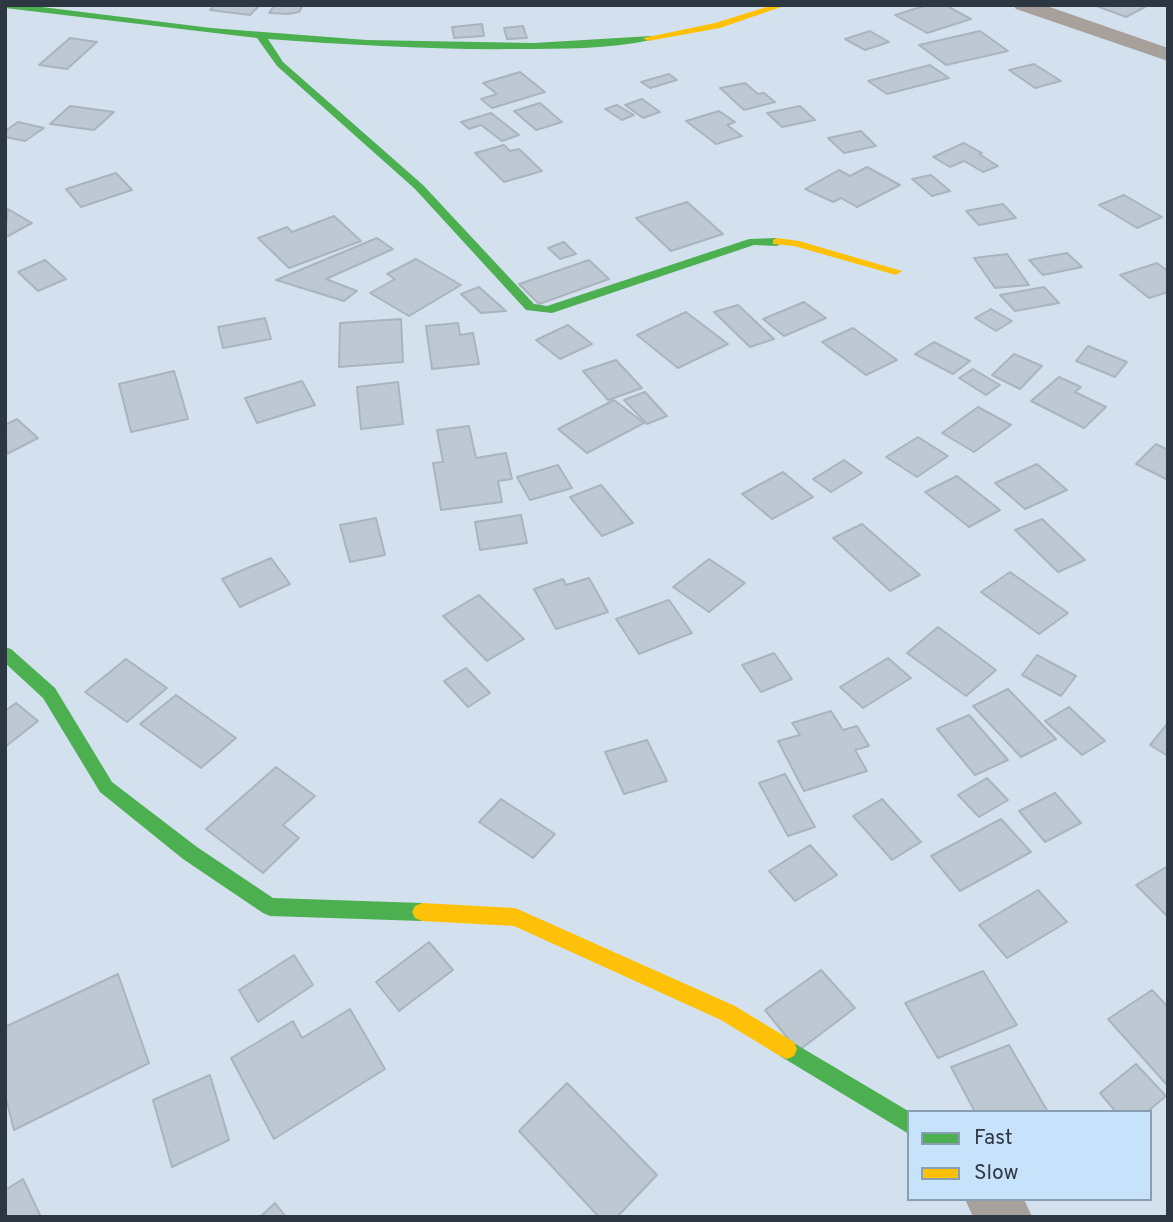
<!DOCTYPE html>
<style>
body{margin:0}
#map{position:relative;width:1173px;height:1222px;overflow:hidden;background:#d3e1ef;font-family:Overpass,sans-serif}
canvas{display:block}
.frame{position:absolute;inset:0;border:7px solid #2d3741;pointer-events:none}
.legend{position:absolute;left:907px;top:1110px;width:245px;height:91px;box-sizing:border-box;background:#c7e2fb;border:2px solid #899eb1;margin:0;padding:9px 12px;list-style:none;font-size:21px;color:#2d3741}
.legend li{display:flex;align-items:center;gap:14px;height:35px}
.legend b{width:35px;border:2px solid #899eb1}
</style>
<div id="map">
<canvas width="1173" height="1222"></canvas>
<div class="frame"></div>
<ul class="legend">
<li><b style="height:9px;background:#4caf50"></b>Fast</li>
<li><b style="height:9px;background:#ffc107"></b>Slow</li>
</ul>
</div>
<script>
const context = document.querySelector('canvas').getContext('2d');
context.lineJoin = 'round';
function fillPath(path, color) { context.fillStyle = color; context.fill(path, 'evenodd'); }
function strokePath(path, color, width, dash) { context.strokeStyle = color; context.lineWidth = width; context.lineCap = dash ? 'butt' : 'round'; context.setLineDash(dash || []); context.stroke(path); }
const building = new Path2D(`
 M215,5H260L250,15L210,10Z
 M303,5L299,12L288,14L269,13L274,6H264Z
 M927,5H945L971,19L927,33L895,15Z
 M1094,5H1140L1145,7L1126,17Z
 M482,24L484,36L454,38L452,27Z
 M523,26L527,38L507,39L504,28Z
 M870,31L889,42L865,50L845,39Z
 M980,31L1008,51L946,65L919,45Z
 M70,38L97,42L67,69L39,65Z
 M1034,64L1061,81L1035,88L1009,70Z
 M930,65L949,78L887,94L868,81Z
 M520,72L545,92L492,108L481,99L497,94L483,83Z
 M669,74L677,80L650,88L641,82Z
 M745,83L758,94L764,93L775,102L744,110L720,88Z
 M642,99L660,112L643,118L625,105Z
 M540,103L562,122L536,130L514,111Z
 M617,105L634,115L622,120L605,109Z
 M70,106L114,112L94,130L50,124Z
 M800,106L815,120L782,127L767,113Z
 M719,111L735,122L727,125L742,136L716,144L686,121Z
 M491,113L519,135L502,141L481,125L469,129L461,122Z
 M18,122L44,128L25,141L5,137V131Z
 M861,131L876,146L844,153L828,138Z
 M964,143L982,153L979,154L998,166L983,172L964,161L950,167L933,157Z
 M504,145L510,151L519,149L542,171L504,182L475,153Z
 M867,167L900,185L857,207L841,198L833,202L805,189L839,170L850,176Z
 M116,173L132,190L81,207L66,189Z
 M931,175L950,191L932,196L912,179Z
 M1124,195L1162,217L1137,228L1099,205Z
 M687,202L723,234L671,251L636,218Z
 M1003,204L1016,218L979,225L966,211Z
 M8,209L32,223L8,236L5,234Z
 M334,216L361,241L289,268L258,238L287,227L292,232Z
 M377,238L393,249L326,279L357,291L344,301L276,280Z
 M564,242L576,254L560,259L548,248Z
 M1067,253L1082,267L1043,275L1029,260Z
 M1007,254L1029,285L995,288L974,258Z
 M416,259L461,285L409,316L370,293L395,279L387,274Z
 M45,260L66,279L38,291L18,272Z
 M589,260L609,279L539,304L519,284Z
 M1157,263L1168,271V292L1149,298L1120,275Z
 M479,287L506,311L481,313L461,294Z
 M1044,287L1059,303L1015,311L1000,295Z
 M804,302L826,318L784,336L763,319Z
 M738,305L774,339L750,347L714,312Z
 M991,309L1012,321L996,331L975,318Z
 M686,312L728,344L678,368L637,335Z
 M265,318L271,339L223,348L218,327Z
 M401,319L403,362L339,367L340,323Z
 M458,323L460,335L473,333L479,364L432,369L426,326Z
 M568,325L592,344L560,359L536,340Z
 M853,328L897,360L866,375L822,342Z
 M934,342L970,361L953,374L915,354Z
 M1088,346L1127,362L1115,377L1076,361Z
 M1014,354L1042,366L1020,389L992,375Z
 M616,360L642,388L608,400L583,371Z
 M973,369L1000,385L986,395L959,378Z
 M174,371L188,419L131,432L119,384Z
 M1059,377L1081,387L1075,392L1106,407L1084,428L1031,401Z
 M302,381L315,405L257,423L245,398Z
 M398,382L403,424L361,429L357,387Z
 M645,392L667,416L647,424L624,400Z
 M614,400L644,423L587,453L558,429Z
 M978,407L1011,425L974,452L942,433Z
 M17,419L38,438L7,454L5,425Z
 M469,426L476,458L506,453L512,479L498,481L502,502L441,510L433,463L443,462L437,430Z
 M918,437L948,456L917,477L886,457Z
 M1156,444L1168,450V480L1136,464Z
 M844,460L862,473L831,492L813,479Z
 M1037,464L1067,490L1025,509L995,483Z
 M558,465L572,488L530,500L517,477Z
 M783,472L813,497L772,519L742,494Z
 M957,476L1000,510L969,527L925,492Z
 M601,485L633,523L602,536L570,497Z
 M521,515L527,543L480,550L475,522Z
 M376,518L385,555L350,562L340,525Z
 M1042,519L1085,560L1058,572L1015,530Z
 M862,524L920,575L890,591L833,538Z
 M271,558L290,584L240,607L222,579Z
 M709,559L745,583L709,612L673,587Z
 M1010,572L1068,613L1039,634L981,592Z
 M589,578L608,612L556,629L534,589L563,579L566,585Z
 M479,595L524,639L487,661L443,616Z
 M669,600L692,633L639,654L616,619Z
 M938,627L996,670L966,696L907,653Z
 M774,653L792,679L761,692L742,665Z
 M1037,655L1076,676L1061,696L1022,675Z
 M888,658L911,678L863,708L840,687Z
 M126,659L167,688L127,722L85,692Z
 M466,668L490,693L468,707L444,681Z
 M1008,689L1056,739L1021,757L973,706Z
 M176,695L236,738L201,768L140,724Z
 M16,703L38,721L5,747V711Z
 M1069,707L1105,741L1082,755L1045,721Z
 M831,711L843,730L857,726L869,746L855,750L867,771L804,791L778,741L800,735L792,723Z
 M969,715L1008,760L975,775L937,729Z
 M1168,723V756L1150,745Z
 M647,740L667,781L624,794L605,752Z
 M276,767L315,796L283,825L299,838L263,873L206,829Z
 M785,774L815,827L788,836L759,783Z
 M987,778L1008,800L979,817L958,795Z
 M1055,793L1081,823L1045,842L1019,811Z
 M501,799L555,834L533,858L479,822Z
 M882,799L921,842L892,860L853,816Z
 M1001,819L1031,852L960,891L931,856Z
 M810,845L837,875L795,901L769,871Z
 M1168,866V917L1136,885Z
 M1038,890L1067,922L1007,958L979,925Z
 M429,942L453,970L399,1011L376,982Z
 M294,955L313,985L258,1022L239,990Z
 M821,970L855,1008L798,1051L765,1010Z
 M983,971L1017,1025L938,1058L905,1003Z
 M118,974L149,1063L14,1130L5,1095V1027Z
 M1152,990L1168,1007L1167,1085L1108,1019Z
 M350,1009L385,1069L274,1139L231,1058L293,1021L302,1038Z
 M1009,1045L1048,1112H975L951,1067Z
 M1136,1064L1166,1096L1147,1112H1116L1100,1093Z
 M210,1075L229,1140L172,1167L153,1100Z
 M567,1083L657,1175L617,1217H599L519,1131Z
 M23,1179L41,1217H5V1190Z
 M275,1203L286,1217H260Z`);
const street = new Path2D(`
 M1013,5H1044L1168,48V61L1016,9Z
 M965,1199H1024L1032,1217H973Z`);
const fast = new Path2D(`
 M5,5H26L211,28L367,40L534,43L651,36V40C608,49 562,49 518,49C435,50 351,45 268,39L283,62L423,185L534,304L547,306L749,239L777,238L783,242L777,246L754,245L552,313L526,310L415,189L277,66L257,38L5,8Z
 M5,647L11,649L55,688L112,782L197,847L273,898L422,903L429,906L432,912L429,918L422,921L270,916L263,913L183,859L100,792L43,698L5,663Z
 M787,1039L910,1112L909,1134L780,1056L777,1049L780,1042Z`);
const slow = new Path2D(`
 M773,5H787L720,28L648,41L643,38L715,23Z
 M777,238L799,241L902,271L896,275L794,246L773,244V240Z
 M422,903L515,908L522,911L735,1006L794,1042L797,1049L794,1056L787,1059L780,1056L721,1020L514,926L422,921L415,918L412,912L415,906Z`);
fillPath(building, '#bdc8d3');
strokePath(building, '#aab4bf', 2);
fillPath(street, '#a8a09a');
fillPath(fast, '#4caf50');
fillPath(slow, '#ffc107');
</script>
